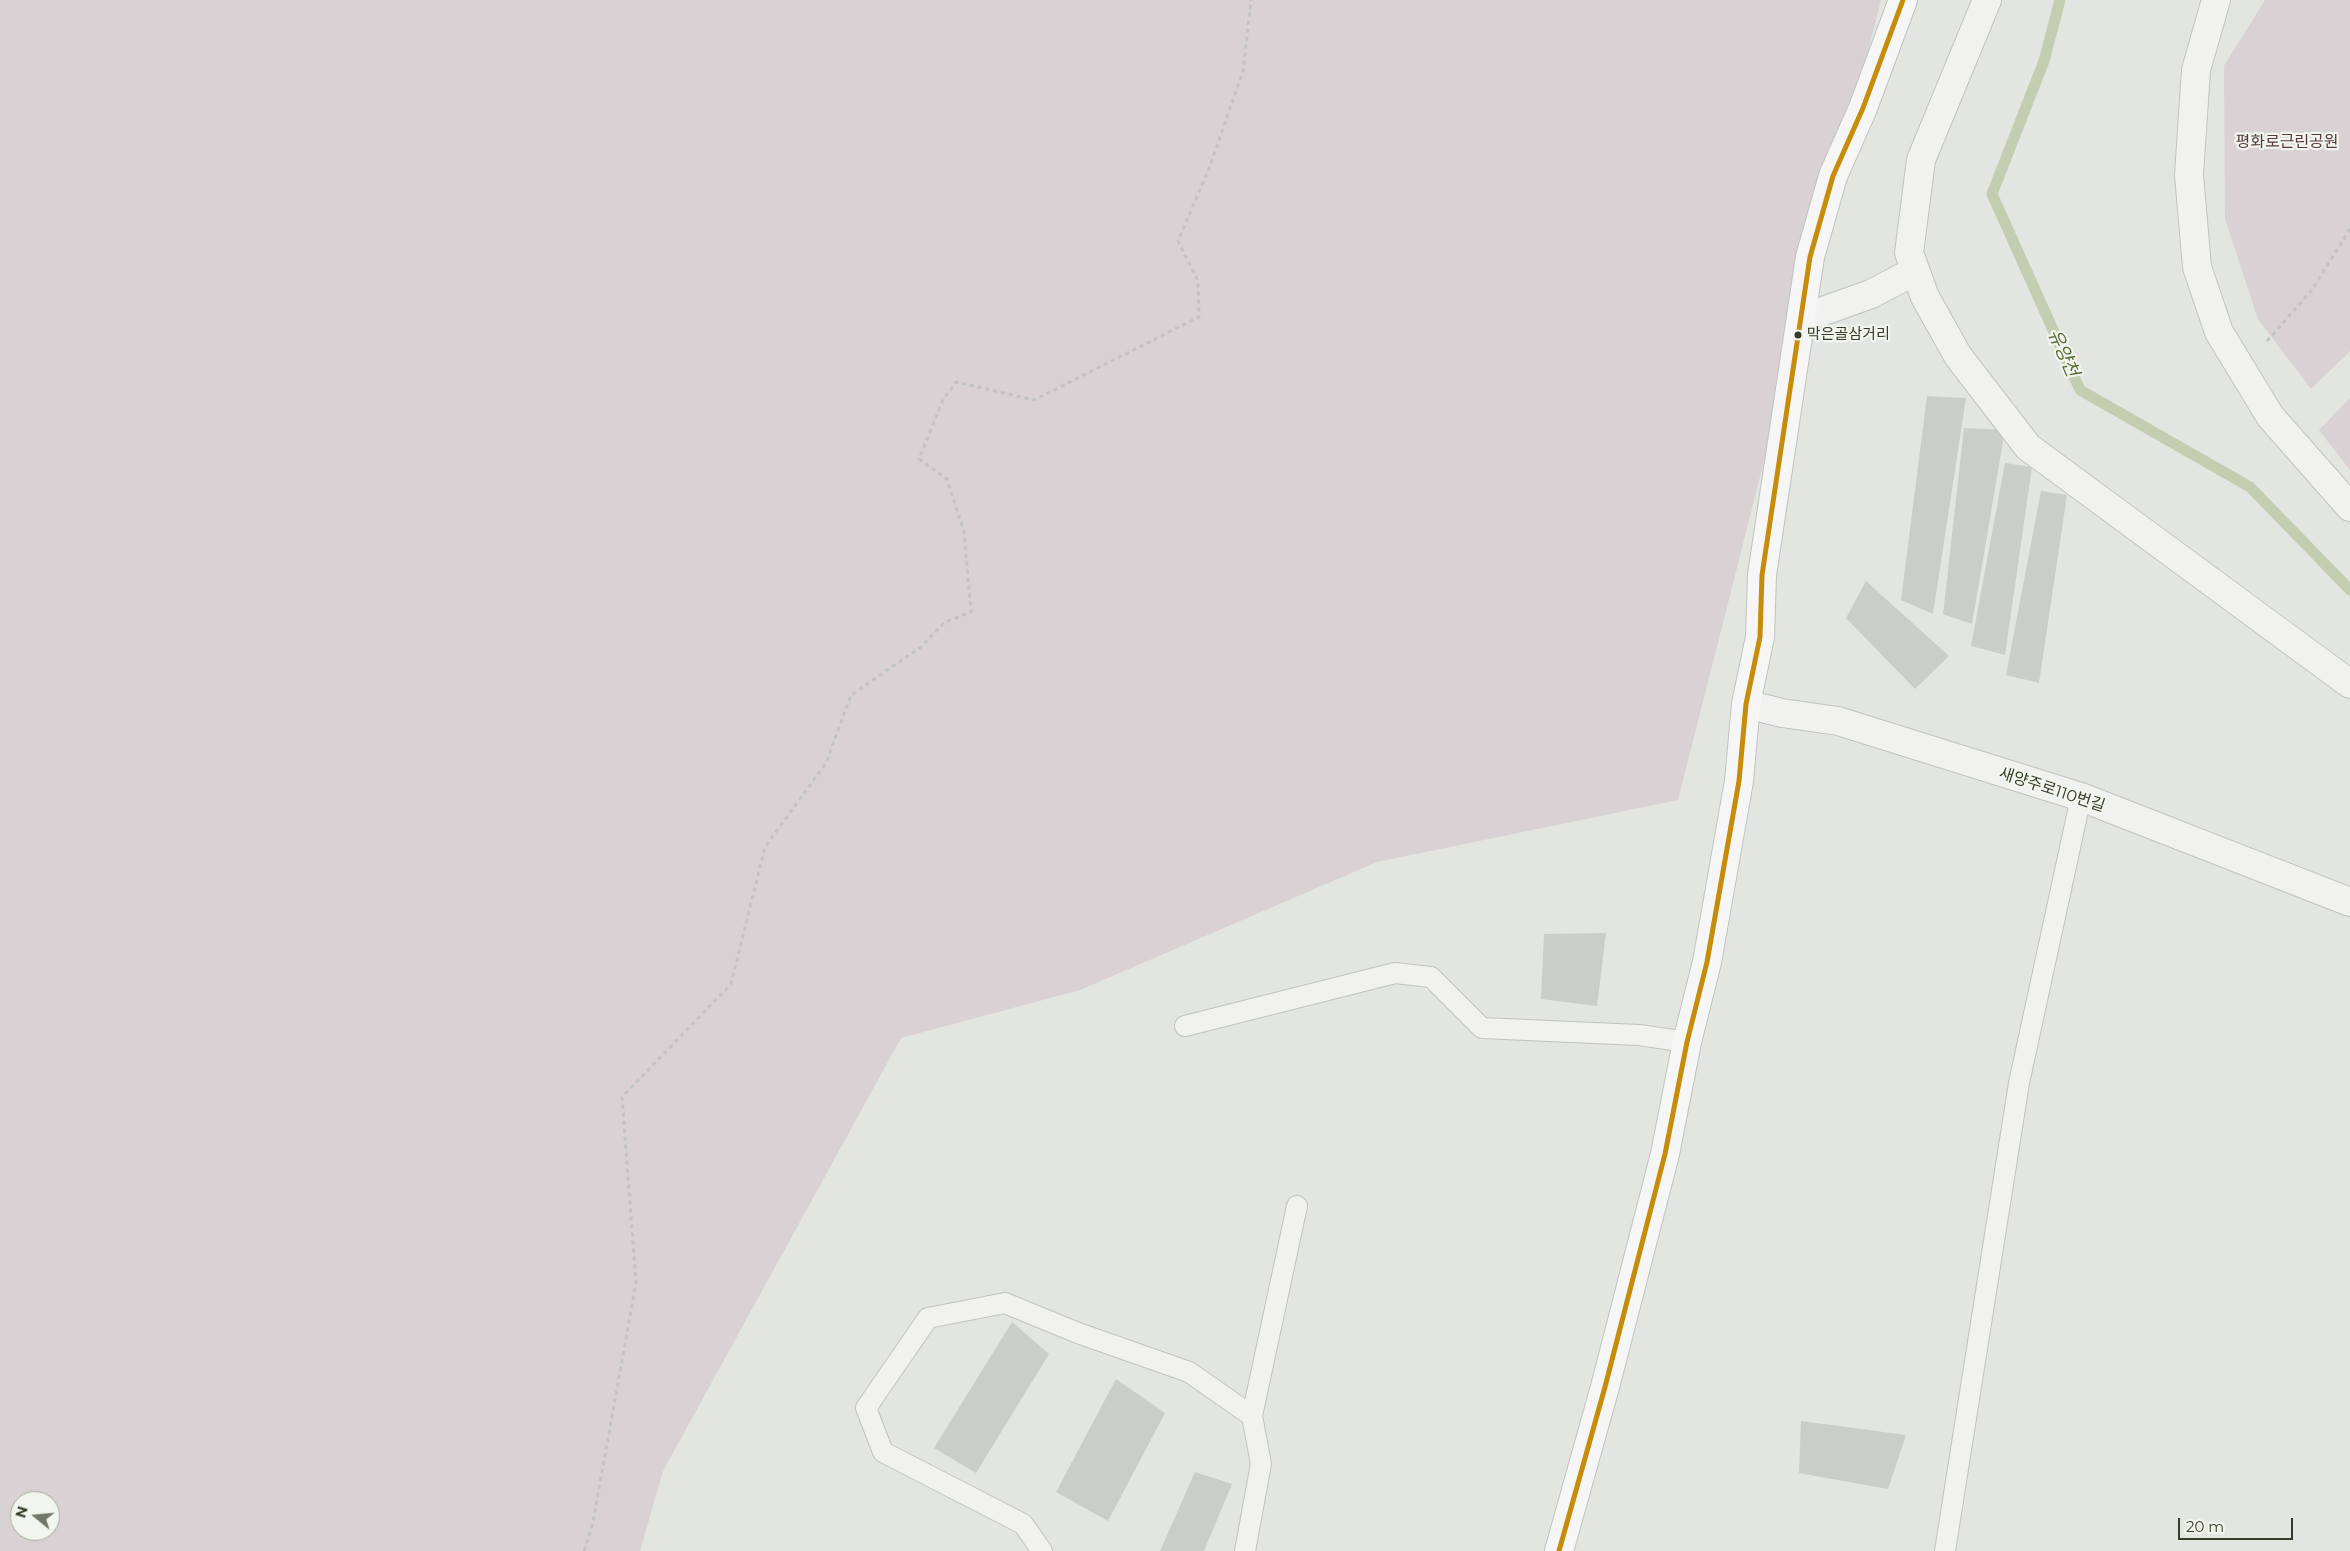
<!DOCTYPE html>
<meta charset="utf-8">
<style>
body{margin:0}
#map{position:relative;width:2350px;height:1551px;overflow:hidden;background:#e3e5e1;font-family:Montserrat,sans-serif}
canvas{display:block}
.north{position:absolute;left:10px;top:1491px;width:50px;height:50px;box-sizing:border-box;background:#f2f5ee;border:1px solid #a6ab9f;border-radius:50%;rotate:287deg;font-size:14px;font-weight:700;line-height:20px;text-align:center;color:#333d29}
.north::after{content:'';display:block;margin:auto;width:18px;height:22px;background:#717869;clip-path:polygon(50% 0,100% 100%,50% 72%,0 100%)}
.scale{position:absolute;left:2178px;top:1518px;width:115px;height:22px;box-sizing:border-box;border:2px solid #333d29;border-top:0;padding-left:6px;font-size:15px;line-height:18px;white-space:nowrap;color:#333d29;-webkit-text-stroke:4px #f2f5ee;paint-order:stroke}
</style>
<div id="map">
<canvas width="2350" height="1551"></canvas>
<div class="north">N</div>
<div class="scale">20 m</div>
</div>
<script>
const context = document.querySelector('canvas').getContext('2d');
context.lineJoin = 'round';
function fillPath(path, color) { context.fillStyle = color; context.fill(path, 'evenodd'); }
function strokePath(path, color, width, dash) { context.strokeStyle = color; context.lineWidth = width; context.lineCap = dash ? 'butt' : 'round'; context.setLineDash(dash || []); context.stroke(path); }
function write(font, color, halo, rows, align = 'center') {
  context.font = font + ' Montserrat,"Noto Sans KR",sans-serif'; context.lineWidth = 4.5; context.setLineDash([]); context.textBaseline = 'middle'; context.strokeStyle = halo; context.fillStyle = color; for (const [text, x, y, turn = 0] of rows) {
    context.save(); context.translate(x, y); context.rotate((+turn || 0) * Math.PI / 180); context.textAlign = isNaN(turn) ? turn : align; if (halo) context.strokeText(text, 0, 0); context.fillText(text, 0, 0); context.restore();
  }
}
const green = new Path2D(`
 M0,0H1881L1678,800L1377,862L1080,990L901,1038L663,1471L640,1551H0ZM20,1501H50V1531H20Z
 M2265,0H2350V351L2311,389L2258,319L2225,219L2224,66Z
 M2350,398V470L2319,430Z`);
const stream = new Path2D(`
 M2060,0L2044,61L1992,194L2080,390L2250,487L2350,590`);
const building = new Path2D(`
 M1927,396L1966,398L1933,614L1901,600Z
 M1964,428L2005,430L1972,624L1943,614Z
 M2005,463L2032,467L2005,655L1971,646Z
 M2041,491L2067,495L2039,683L2006,675Z
 M1866,581L1949,656L1915,689L1846,618Z
 M1606,933L1597,1006L1541,999L1544,934Z
 M1012,1322L1049,1354L976,1473L934,1448Z
 M1116,1379L1165,1413L1108,1521L1056,1492Z
 M1801,1421L1906,1435L1888,1489L1799,1473Z
 M1195,1472L1232,1484L1204,1551H1160Z`);
const path = new Path2D(`
 M2267,341L2312,290L2350,229
 M584,1551L593,1522L636,1283L622,1097L731,984L765,847L826,763L851,695L921,647L945,622L971,612L964,532L947,479L919,459L943,400L956,382L1034,400L1199,317L1198,281L1178,241L1210,166L1243,71L1251,0`);
const service = new Path2D(`
 M1185,1026L1395,973L1431,977L1482,1028L1639,1035L1687,1042
 M1252,1416L1297,1206
 M1042,1551L1023,1524L883,1452L866,1408L928,1318L1005,1303L1078,1333L1189,1372L1252,1416L1261,1464L1245,1551
 M1945,1551L2019,1083L2081,797`);
const minor = new Path2D(`
 M1987,0L1921,160L1909,253L1925,297L1958,356L2028,447L2350,684
 M2216,0L2196,70L2189,175L2197,267L2219,332L2270,416L2350,507
 M1801,319L1871,294L1915,271`);
const tertiary = new Path2D(`
 M1746,704L1782,713L1838,721L2081,797L2350,902`);
const secondary = new Path2D(`
 M1559,1551L1605,1387L1665,1154L1687,1042L1707,962L1739,781L1746,704L1760,637L1762,575L1810,257L1833,176L1863,108L1903,0`);
const bus1 = new Path2D(`
 M1559,1551L1605,1387L1665,1154L1687,1042L1707,962L1739,781L1746,704L1760,637L1762,575L1810,257L1833,176L1863,108L1903,0`);
const markers = [
 [1798,335,4.5,"#333d29"]
];
const busNames = [
 ["막은골삼거리",1807,335]
];
const parkNames = [
 ["평화로근린공원",2287,142]
];
const streetNames = [
 ["새양주로110번길",2052,790,18]
];
const waterNames = [
 ["유양천",2063,353,66]
];
fillPath(green, '#d9d1d3');
strokePath(stream, '#c3ceb1', 11);
fillPath(building, '#cbcdc9');
strokePath(service, '#c1c3bf', 22);
strokePath(minor, '#c1c3bf', 30);
strokePath(tertiary, '#c1c3bf', 30);
strokePath(secondary, '#c1c3bf', 30);
strokePath(path, '#c2c4bf', 3, [4, 4]);
strokePath(service, '#f1f2f0', 20);
strokePath(minor, '#f1f2f0', 28);
strokePath(tertiary, '#f1f2f0', 28);
strokePath(secondary, '#f5f6f5', 28);
strokePath(bus1, '#c68c0a', 5);
for (const [x, y, r, color] of markers) { const dot = new Path2D(); dot.arc(x, y, r, 0, 2 * Math.PI); context.fillStyle = color; context.fill(dot); strokePath(dot, '#f2f5ee', 2); }
write('15px', '#333d29', '#f2f5ee', busNames, 'left');
write('16px', '#573842', '#f2f5ee', parkNames);
write('16px', '#333d29', '#f2f5ee', streetNames);
write('italic 18px', '#566d37', '#f2f5ee', waterNames);
</script>
